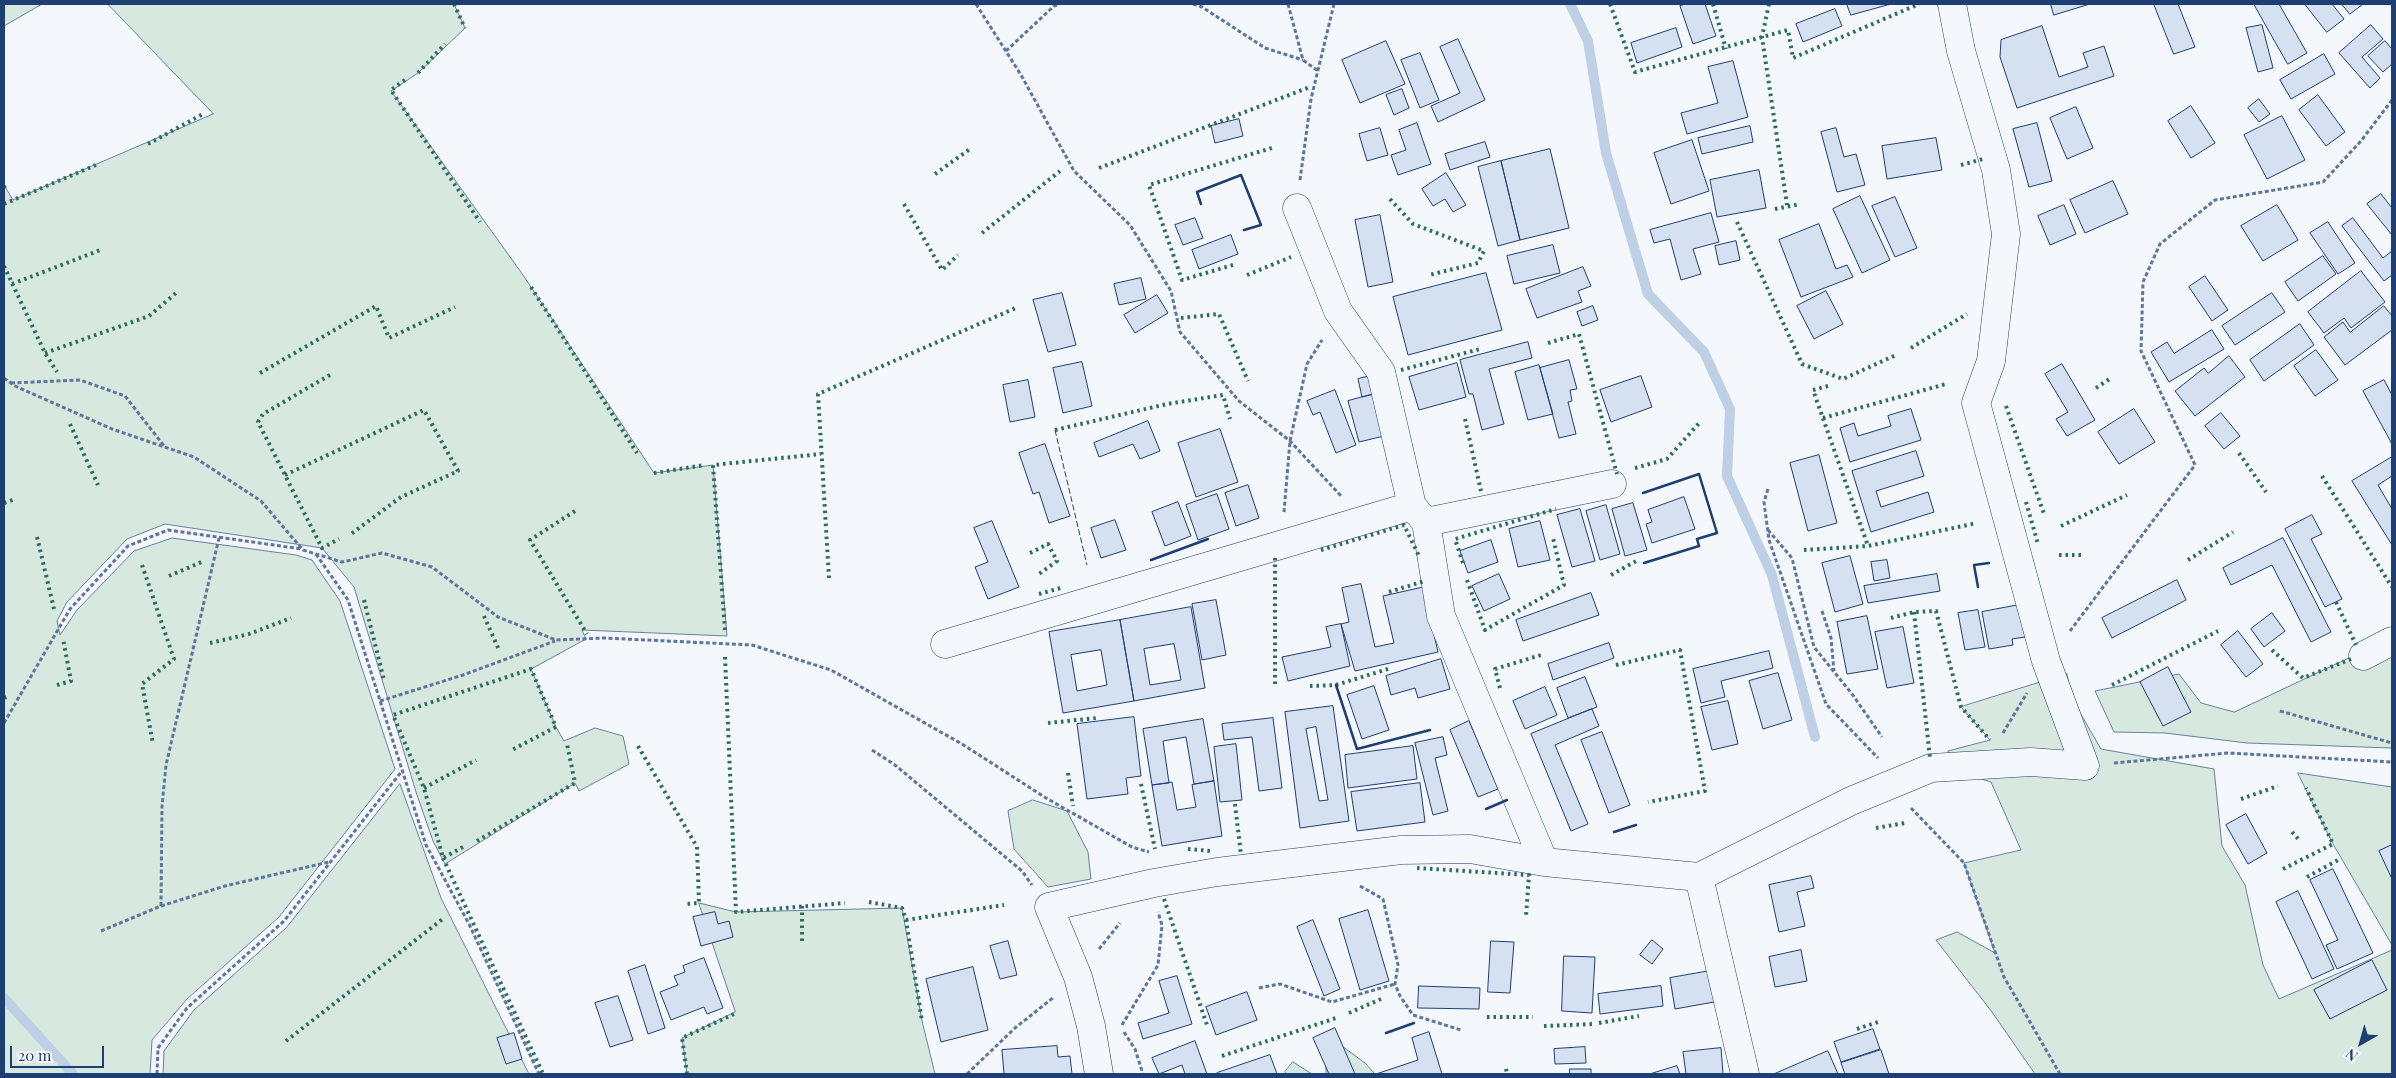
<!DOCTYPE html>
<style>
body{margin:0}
#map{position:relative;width:2396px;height:1078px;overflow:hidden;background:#f4f7fb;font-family:"Playfair Display",serif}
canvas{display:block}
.frame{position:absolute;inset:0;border:5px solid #1d3f73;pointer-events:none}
.north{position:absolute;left:2336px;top:1018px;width:50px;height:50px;-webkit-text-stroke:4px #f4f7fb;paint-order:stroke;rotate:218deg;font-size:14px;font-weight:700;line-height:20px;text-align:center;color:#1d3f73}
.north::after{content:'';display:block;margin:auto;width:18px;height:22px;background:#1d3f73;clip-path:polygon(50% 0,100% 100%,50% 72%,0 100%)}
.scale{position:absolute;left:10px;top:1046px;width:94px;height:22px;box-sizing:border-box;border:2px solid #1d3f73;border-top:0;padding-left:6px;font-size:15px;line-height:18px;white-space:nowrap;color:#1d3f73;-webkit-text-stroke:4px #f4f7fb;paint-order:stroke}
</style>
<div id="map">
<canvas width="2396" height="1078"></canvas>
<div class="frame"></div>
<div class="north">N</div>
<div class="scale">20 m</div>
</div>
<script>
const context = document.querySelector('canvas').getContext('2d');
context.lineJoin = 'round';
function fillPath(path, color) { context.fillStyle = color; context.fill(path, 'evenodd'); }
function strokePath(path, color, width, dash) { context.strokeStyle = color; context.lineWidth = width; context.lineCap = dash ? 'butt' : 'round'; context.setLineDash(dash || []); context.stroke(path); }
const green = new Path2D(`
 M4,4H42L4,26Z
 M108,4H454L465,28L418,73L391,91L523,275L654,473L713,465L727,636L582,630L586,639L531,669L556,727L564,741L595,728L623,736L629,764L579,791L575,783L445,864L433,841L416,792L354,587L322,548L165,524L127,539L67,602L57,621L60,635L77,610L134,551L172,538L296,555L312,560L340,601L395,769L279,917L187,999L152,1040L150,1074H7L4,1073V185L13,200L213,114Z
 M2392,638V748L2247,743L2165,733L2114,732L2095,691L2179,674L2201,703L2234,712Z
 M2067,674L2072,699L2101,749L2214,769L2222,846L2245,885L2263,965L2279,999L2392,950V1074H2035L1992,1012L1936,940L1957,932L1995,953L1964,863L2021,850L1991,782L1959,772L1948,751L1990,740L1961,707Z
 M2298,773L2392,787V945L2333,844Z
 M400,784L441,898L529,1074H163L164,1051L194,1010L286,928Z
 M1033,800L1067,811L1088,852L1091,879L1048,887L1014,849L1008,811Z
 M699,903L736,912L902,908L922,1021L935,1074H687L682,1038L735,1012Z
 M1338,1043L1365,1063L1375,1074H1326V1058Z
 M1293,1062L1312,1074H1286L1285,1072Z`);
const stream = new Path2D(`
 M1570,4L1588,41L1606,153L1648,294L1704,352L1730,409L1727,476L1772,575L1815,737
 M4,998L73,1074`);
const building = new Path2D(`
 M1686,4H1705L1716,36L1693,44L1680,6Z
 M1847,4H1891L1851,15Z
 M2051,4H2090L2054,15Z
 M2154,4H2178L2195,47L2174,54Z
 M2254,4H2279L2307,53L2288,64Z
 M2305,4H2332L2344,19L2327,32Z
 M2342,4H2363L2350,14Z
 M1835,9L1842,26L1803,42L1796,24Z
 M2262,25L2273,68L2258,72L2246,28Z
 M2371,25L2383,39L2362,57L2380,78L2370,88L2339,53Z
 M2042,26L2059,77L2088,67L2083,53L2104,46L2114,76L2017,108L2000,57L2001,40Z
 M1676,28L1682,47L1637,63L1631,43Z
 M1458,39L1485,100L1438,122L1431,106L1460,93L1440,47Z
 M1386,41L1405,84L1360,103L1342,60Z
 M2385,41L2392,49V64L2383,72L2368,56Z
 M1420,53L1439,100L1420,108L1401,60Z
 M2324,54L2335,74L2291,99L2280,80Z
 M1733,61L1748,117L1687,134L1681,113L1718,103L1708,67Z
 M1402,89L1409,108L1394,115L1386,95Z
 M2318,95L2345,132L2326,146L2299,110Z
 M2259,99L2270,114L2259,122L2248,108Z
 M2191,106L2215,143L2191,158L2168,121Z
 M2076,107L2093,148L2067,159L2050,118Z
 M2282,116L2305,160L2267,179L2244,135Z
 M1239,119L1243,136L1215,143L1211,126Z
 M1417,123L1431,164L1398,175L1391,155L1406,150L1399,130Z
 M2037,123L2052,181L2029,187L2013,129Z
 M1750,126L1753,142L1702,154L1698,138Z
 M1380,128L1388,155L1367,161L1359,134Z
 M1836,128L1844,157L1856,154L1865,185L1837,192L1821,132Z
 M1936,138L1942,170L1887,179L1882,146Z
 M1692,140L1709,191L1671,204L1654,153Z
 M1485,142L1490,157L1450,170L1445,154Z
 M1550,149L1569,228L1520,240L1501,161Z
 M1501,161L1520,240L1498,246L1478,167Z
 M1759,170L1766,208L1717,217L1710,180Z
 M1446,173L1466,205L1453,212L1445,199L1433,206L1422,189Z
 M2113,181L2128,214L2085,233L2070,200Z
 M2381,194L2392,208V235L2367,204Z
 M1860,196L1890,260L1862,273L1833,209Z
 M1895,197L1917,248L1895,257L1872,206Z
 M2064,205L2076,234L2050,245L2038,216Z
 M2277,205L2298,240L2263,261L2241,226Z
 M1711,213L1719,242L1693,249L1701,274L1681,280L1670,239L1654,243L1650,230Z
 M1380,215L1393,282L1368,287L1355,220Z
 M1195,218L1203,238L1183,245L1175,225Z
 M2353,218L2383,258L2392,251V275L2384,281L2342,226Z
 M2328,222L2355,263L2338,274L2310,233Z
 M1819,224L1836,269L1847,265L1853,277L1801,297L1779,240Z
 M1231,235L1238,254L1199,269L1192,250Z
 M1736,241L1740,260L1719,265L1715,246Z
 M1553,245L1560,273L1514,284L1507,256Z
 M2323,256L2336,274L2298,301L2285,282Z
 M1583,267L1591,286L1578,291L1582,302L1537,318L1526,289Z
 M2361,271L2385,302L2351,328L2344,318L2324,333L2308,312Z
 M1486,273L1502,330L1408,355L1393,297Z
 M2205,276L2228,310L2212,321L2189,287Z
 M1141,278L1146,299L1119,305L1114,284Z
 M1826,291L1843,324L1814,339L1797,306Z
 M1062,293L1076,345L1048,352L1033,300Z
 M2272,293L2285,312L2235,345L2222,326Z
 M1157,295L1168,313L1135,333L1124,315Z
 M1593,306L1598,320L1582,326L1577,312Z
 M2384,306L2392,316V330L2345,365L2324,337L2343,322L2350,332Z
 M2300,324L2314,345L2264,381L2250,360Z
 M2212,330L2224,349L2169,382L2151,352L2167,342L2174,353Z
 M1528,342L1532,358L1489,369L1504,424L1482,430L1473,394H1469L1460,360Z
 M2316,350L2338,380L2315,396L2294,366Z
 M2229,356L2245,377L2195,416L2175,391L2204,368L2208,373Z
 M1569,360L1577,389L1570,390L1572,401L1568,402L1576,434L1559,438L1540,368Z
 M1082,362L1092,406L1063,413L1053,368Z
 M1457,363L1466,397L1419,410L1409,377Z
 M2062,364L2095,420L2067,436L2056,419L2068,412L2045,374Z
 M1539,365L1553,414L1528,420L1515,372Z
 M1378,374L1382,392L1362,397L1358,379Z
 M1641,376L1652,407L1611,422L1600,390Z
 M1028,380L1035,417L1010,422L1003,385Z
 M2384,380L2392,395V444L2363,391Z
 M1335,390L1356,445L1336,453L1320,412L1313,415L1307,401Z
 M1382,392L1384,436L1359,442L1348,401Z
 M1911,409L1921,440L1850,462L1840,428L1854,423L1858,436L1891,426L1888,416Z
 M2134,409L2155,442L2119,464L2098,432Z
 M2221,413L2240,436L2224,449L2205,426Z
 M1148,421L1160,451L1140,459L1133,444L1099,457L1094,443Z
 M1220,429L1238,482L1196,497L1178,443Z
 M1045,444L1070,516L1049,523L1039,492L1033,494L1019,453Z
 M1916,451L1924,476L1876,491L1881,507L1928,492L1934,512L1871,532L1852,471Z
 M1819,455L1837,523L1808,531L1790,463Z
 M2392,457V476L2378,485L2392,509V545L2352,481Z
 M1248,485L1259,518L1236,526L1225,493Z
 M1217,494L1229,529L1198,540L1186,505Z
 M1684,497L1695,529L1652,543L1646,524L1652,522L1648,510Z
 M1178,502L1191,536L1165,546L1152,512Z
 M1633,503L1647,550L1625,556L1612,509Z
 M1606,505L1620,554L1600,560L1586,511Z
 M1580,509L1595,561L1572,567L1557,515Z
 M2312,515L2322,534L2311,539L2342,599L2325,607L2285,529Z
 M1115,520L1126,550L1101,558L1091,528Z
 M992,521L1019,587L988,599L975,567L988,562L974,528Z
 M1540,521L1550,560L1518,567L1509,529Z
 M2283,538L2331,632L2311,642L2272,565L2231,585L2223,568Z
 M1491,540L1498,562L1468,573L1460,551Z
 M1850,556L1863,604L1835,612L1822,563Z
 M1887,560L1890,578L1874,581L1871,562Z
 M1499,574L1510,599L1484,611L1472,586Z
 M1937,574L1940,591L1868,603L1864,586Z
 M2177,580L2186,600L2112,638L2102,618Z
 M1361,584L1375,647L1394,643L1383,596L1423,587L1438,652L1355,671L1341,624L1349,622L1342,588Z
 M1591,593L1599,615L1523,641L1516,620Z
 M1216,600L1226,655L1202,660L1192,604Z
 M2019,605L2025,637L2012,639L2013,645L1989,649L1982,612Z
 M1191,607L1205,688L1134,701L1120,620ZM1174,644L1181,680L1150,685L1144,649Z
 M1978,610L1985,647L1965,650L1958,613Z
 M2272,613L2285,631L2264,647L2251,629Z
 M1867,616L1878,669L1847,674L1837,622Z
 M1120,620L1134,701L1063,713L1049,632ZM1101,650L1107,685L1077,691L1071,655Z
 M1341,624L1350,666L1288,681L1282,657L1331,647L1326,627Z
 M1903,627L1914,683L1887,688L1875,632Z
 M2238,631L2263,664L2246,677L2221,645Z
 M1609,643L1614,658L1553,680L1548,664Z
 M1769,651L1773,668L1721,681L1725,697L1701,703L1693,669Z
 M1441,659L1450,689L1418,698L1415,688L1391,695L1386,676Z
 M2168,667L2191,712L2163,726L2140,682Z
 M1778,673L1792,720L1763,729L1749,681Z
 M1585,677L1597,707L1568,718L1557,688Z
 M1374,686L1389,730L1362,739L1347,695Z
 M1545,687L1557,715L1525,729L1513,701Z
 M1728,701L1738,744L1712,750L1701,707Z
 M1333,706L1349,821L1300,828L1285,712ZM1316,727L1328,800L1319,801L1306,729Z
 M1592,709L1599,726L1555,745L1588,824L1571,831L1531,734Z
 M1134,717L1141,776L1126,778L1128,794L1087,799L1077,724Z
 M1273,718L1282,788L1259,791L1252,737L1224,740L1222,724Z
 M1203,719L1214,781L1194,784L1186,737L1163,741L1169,783L1152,785L1143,729Z
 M1469,721L1498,789L1478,797L1450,730Z
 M1602,732L1630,805L1609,813L1581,740Z
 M1443,737L1447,755L1435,758L1448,811L1433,815L1415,743Z
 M1236,744L1242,800L1220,802L1214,747Z
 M1413,746L1417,779L1348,788L1345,755Z
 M1214,781L1222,836L1162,846L1152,785L1172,782L1177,810L1196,807L1192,785Z
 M1420,783L1425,822L1357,831L1351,792Z
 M2246,814L2267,853L2248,864L2226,825Z
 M2392,845V879L2379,851Z
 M2333,869L2373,953L2337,969L2326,945L2338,940L2310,880Z
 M1811,876L1814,888L1797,892L1805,926L1779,932L1769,885Z
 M2298,891L2334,969L2312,979L2276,902Z
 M1368,910L1389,981L1360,990L1339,919Z
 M715,912L718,924L729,921L733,937L701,946L693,917Z
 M1313,920L1340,989L1324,996L1297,927Z
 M1652,940L1663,949L1652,964L1640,955Z
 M1008,941L1017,975L1000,979L990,946Z
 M1491,941L1514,942L1510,993L1488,992Z
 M1801,950L1807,981L1775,987L1769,957Z
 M1564,956L1595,957L1592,1013L1562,1011Z
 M704,958L723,1008L707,1014L704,1007L671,1020L660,992L678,985L674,976L685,972L683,966Z
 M2372,960L2387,990L2330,1019L2314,990Z
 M645,965L665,1028L648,1034L628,971Z
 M973,967L988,1030L941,1042L926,979Z
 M1710,971L1714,1002L1675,1009L1670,978Z
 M1177,976L1192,1024L1143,1039L1138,1023L1169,1013L1159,981Z
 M1419,986L1480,988L1479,1009L1418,1008Z
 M1661,986L1663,1006L1600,1014L1598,994Z
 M1247,992L1257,1020L1216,1035L1206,1007Z
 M618,996L633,1040L610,1047L595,1003Z
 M1335,1028L1355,1074H1329L1313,1038Z
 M1873,1029L1880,1049L1841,1062L1834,1042Z
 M1429,1032L1442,1074H1376L1418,1060L1412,1038Z
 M514,1033L522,1059L506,1064L497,1038Z
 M1195,1041L1207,1074H1185L1182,1065L1159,1074L1152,1058Z
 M1057,1046L1058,1057L1070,1056L1072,1074H1004L1002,1050Z
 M1585,1047L1586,1063L1555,1064L1554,1049Z
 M1721,1048L1723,1074H1686L1683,1052Z
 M1881,1050L1889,1074H1845L1841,1063Z
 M1828,1051L1838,1074H1774Z
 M1270,1055L1277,1074H1217V1073Z
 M1677,1066L1680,1074H1650Z
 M1570,1069H1591V1074H1570Z`);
const path = new Path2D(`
 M976,4L1021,75L1074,171L1130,225L1171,291L1180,332L1239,401L1290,441L1341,496
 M1193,4L1202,7L1265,48L1303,60
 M1288,4L1303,60L1318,71
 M1006,51L1054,6L1060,4
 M1300,180L1311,99L1334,4
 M4,378L15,386L112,429L194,457L261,501L303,550L342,562L382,553L432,567L498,617L556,640L604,638L752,645L831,670L962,744L1046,798L1132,847L1149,852
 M11,383L80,380L125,396L165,447
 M1768,489L1764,502L1769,540L1826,704L1878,758
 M1284,512L1290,441L1307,364L1322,340
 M1768,530L1792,558L1814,647L1852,694L1882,737
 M316,554L348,600L426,845L469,924L539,1074
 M1822,611L1831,638L1834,671
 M2070,631L2195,465L2141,351L2143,282L2160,244L2215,200L2323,182L2361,141L2392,100
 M380,701L463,675L555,641
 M2280,711L2392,743
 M4,723L70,609L128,546L168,530L302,549
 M2003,733L2027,693
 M872,750L895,765L1022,871L1032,885
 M2114,763L2228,753L2392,762
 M1911,808L1964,863L2004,977L2060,1074
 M1360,886L1383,899L1398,965L1395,984L1400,996L1413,1015L1461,1030
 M161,906L162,806L166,765L219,538
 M101,931L161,906L225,886L329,862
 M1099,949L1120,923
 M1259,988L1280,984L1332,1002L1395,984
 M1122,1025L1158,965L1162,925L1158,912
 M1124,1032L1135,1049L1143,1074
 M157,1074L158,1048L187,1008L284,921L402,771
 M967,1074L1015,1028L1054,997`);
const minor = new Path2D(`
 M1297,208L1338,311L1381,372L1412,506L1426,522L1441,616L1544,862
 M1426,522L1612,484
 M945,644L1412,506
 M2363,656L2392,641
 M1699,877L1745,1074
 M1099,1074L1091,1026L1078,977L1049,907L1154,883L1217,872L1401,850L1470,849L1544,862L1699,877L1851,801L1931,768L2031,762L2085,766L2046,661L1976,403L1991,361L2006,234L1996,170L1961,51L1952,4`);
const hedge = new Path2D(`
 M454,4L465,28
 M1610,4L1635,72L1788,30L1793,58L1919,4
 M1713,4L1726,49
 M1769,4L1762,37L1787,205
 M418,73L445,44
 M405,80L391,90L480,222
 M148,144L203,114
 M1961,165L1983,159
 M1099,168L1310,87
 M935,174L970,149
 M4,186L6,191
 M1390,199L1413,224L1484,251L1478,263L1429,275
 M4,204L96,165
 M904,204L942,270L958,255
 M1775,209L1800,204
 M1737,222L1802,364L1843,379L1896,355
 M982,233L1060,171
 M1233,265L1182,280L1149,185L1275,147
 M4,266L45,353L57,372
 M1247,275L1291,257
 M12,284L103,249
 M531,287L637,453
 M1181,318L1219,314L1248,381
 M1548,343L1579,334L1617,474
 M1911,348L1967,314
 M45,353L149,316L176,293
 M1401,370L1480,349
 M260,373L376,306L389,338L455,307
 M330,375L263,414L258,422L322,548L339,539
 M1828,386L1813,390L1868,546
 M2096,388L2111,378
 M2006,406L2044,514
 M1823,418L1946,384
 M1465,419L1481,491
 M70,424L98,485
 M1055,430L1167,404L1223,395L1230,419
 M2239,453L2266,492
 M1635,468L1667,459L1701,421
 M654,473L705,465
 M285,475L424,410L458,471L401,497L351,534
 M2322,476L2392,587
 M2026,502L2038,544
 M4,503L13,500
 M575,511L530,540L587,634
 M2061,526L2127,495
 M37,537L54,609
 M1321,550L1404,525L1419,556
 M1804,550L1868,546L1977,523
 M1030,553L1048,544L1057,561L1039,574
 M2059,555H2084
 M1275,558V687
 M2188,560L2233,532
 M1463,563L1455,539L1556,509
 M142,565L174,659L142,684L153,744
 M1611,575L1638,560
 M169,576L204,561
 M829,578L818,394L1018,307
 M1467,580L1485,630L1564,585L1553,538
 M1389,592L1425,581
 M1039,594L1064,587
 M364,600L384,680
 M2336,602L2356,645
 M1914,612L1930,758
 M484,616L499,650
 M1891,618L1914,612L1936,611L1961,707L1990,740
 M725,630L713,465L821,454
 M210,643L249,634L291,618
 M2272,650L2303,678L2351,659
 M725,657L736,912L845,903
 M1616,665L1680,650L1705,791L1648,802
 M57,685L71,681L63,639
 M2112,685L2218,631
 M1310,686L1336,685L1388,669
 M1500,688L1495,669L1541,655
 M4,698L9,696
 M1048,723L1097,718
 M638,746L697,847L699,903L685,904
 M1068,773L1073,806
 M1141,784L1155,849
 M424,788L476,760
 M2241,799L2278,786
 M1235,804L1241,855
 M1876,828L1905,823
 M2292,832L2300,841
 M477,841L575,783L567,744
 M463,847L443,858L424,788L393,715L531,669L556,727L510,751
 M1188,849L1211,851
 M443,858L543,1074
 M1417,868L1529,875L1526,916
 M2283,869L2333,844L2306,788
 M2307,877L2338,860
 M1164,899L1207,1025
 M869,902L902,908L906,920L922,1021
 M802,906V944
 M906,920L1004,905
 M1349,1013L1381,999
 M1487,1017H1533
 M1599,1023L1639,1016
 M1544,1026L1594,1024
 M1857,1029L1881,1021
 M286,1041L444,918
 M1222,1056L1336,1018
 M1506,1069L1507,1074
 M687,1074L682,1038L736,1013`);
const fence = new Path2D(`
 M1055,430L1087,565`);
const wall = new Path2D(`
 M1201,204L1197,192L1241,175L1261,225L1244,230
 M1643,493L1699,474L1717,533L1697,539L1699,546L1644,563
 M1151,560L1208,539
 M1978,587L1974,565L1989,563
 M1336,685L1357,749L1430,730
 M1486,809L1507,800
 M1614,832L1636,825
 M1386,1033L1414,1023`);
fillPath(green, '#d7e8df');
strokePath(green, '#687fa3', 1);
strokePath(stream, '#bed0e5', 10);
fillPath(building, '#d5e0f0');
strokePath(building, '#1d3f73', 1);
strokePath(minor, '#1d3f73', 29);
strokePath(path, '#5e769c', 3, [4, 2.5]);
strokePath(minor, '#f4f7fb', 28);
strokePath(hedge, '#2c6c60', 4, [2.5, 4]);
strokePath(fence, '#1d3f73', 1, [6, 2.5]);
strokePath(wall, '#1d3f73', 2.5);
</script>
